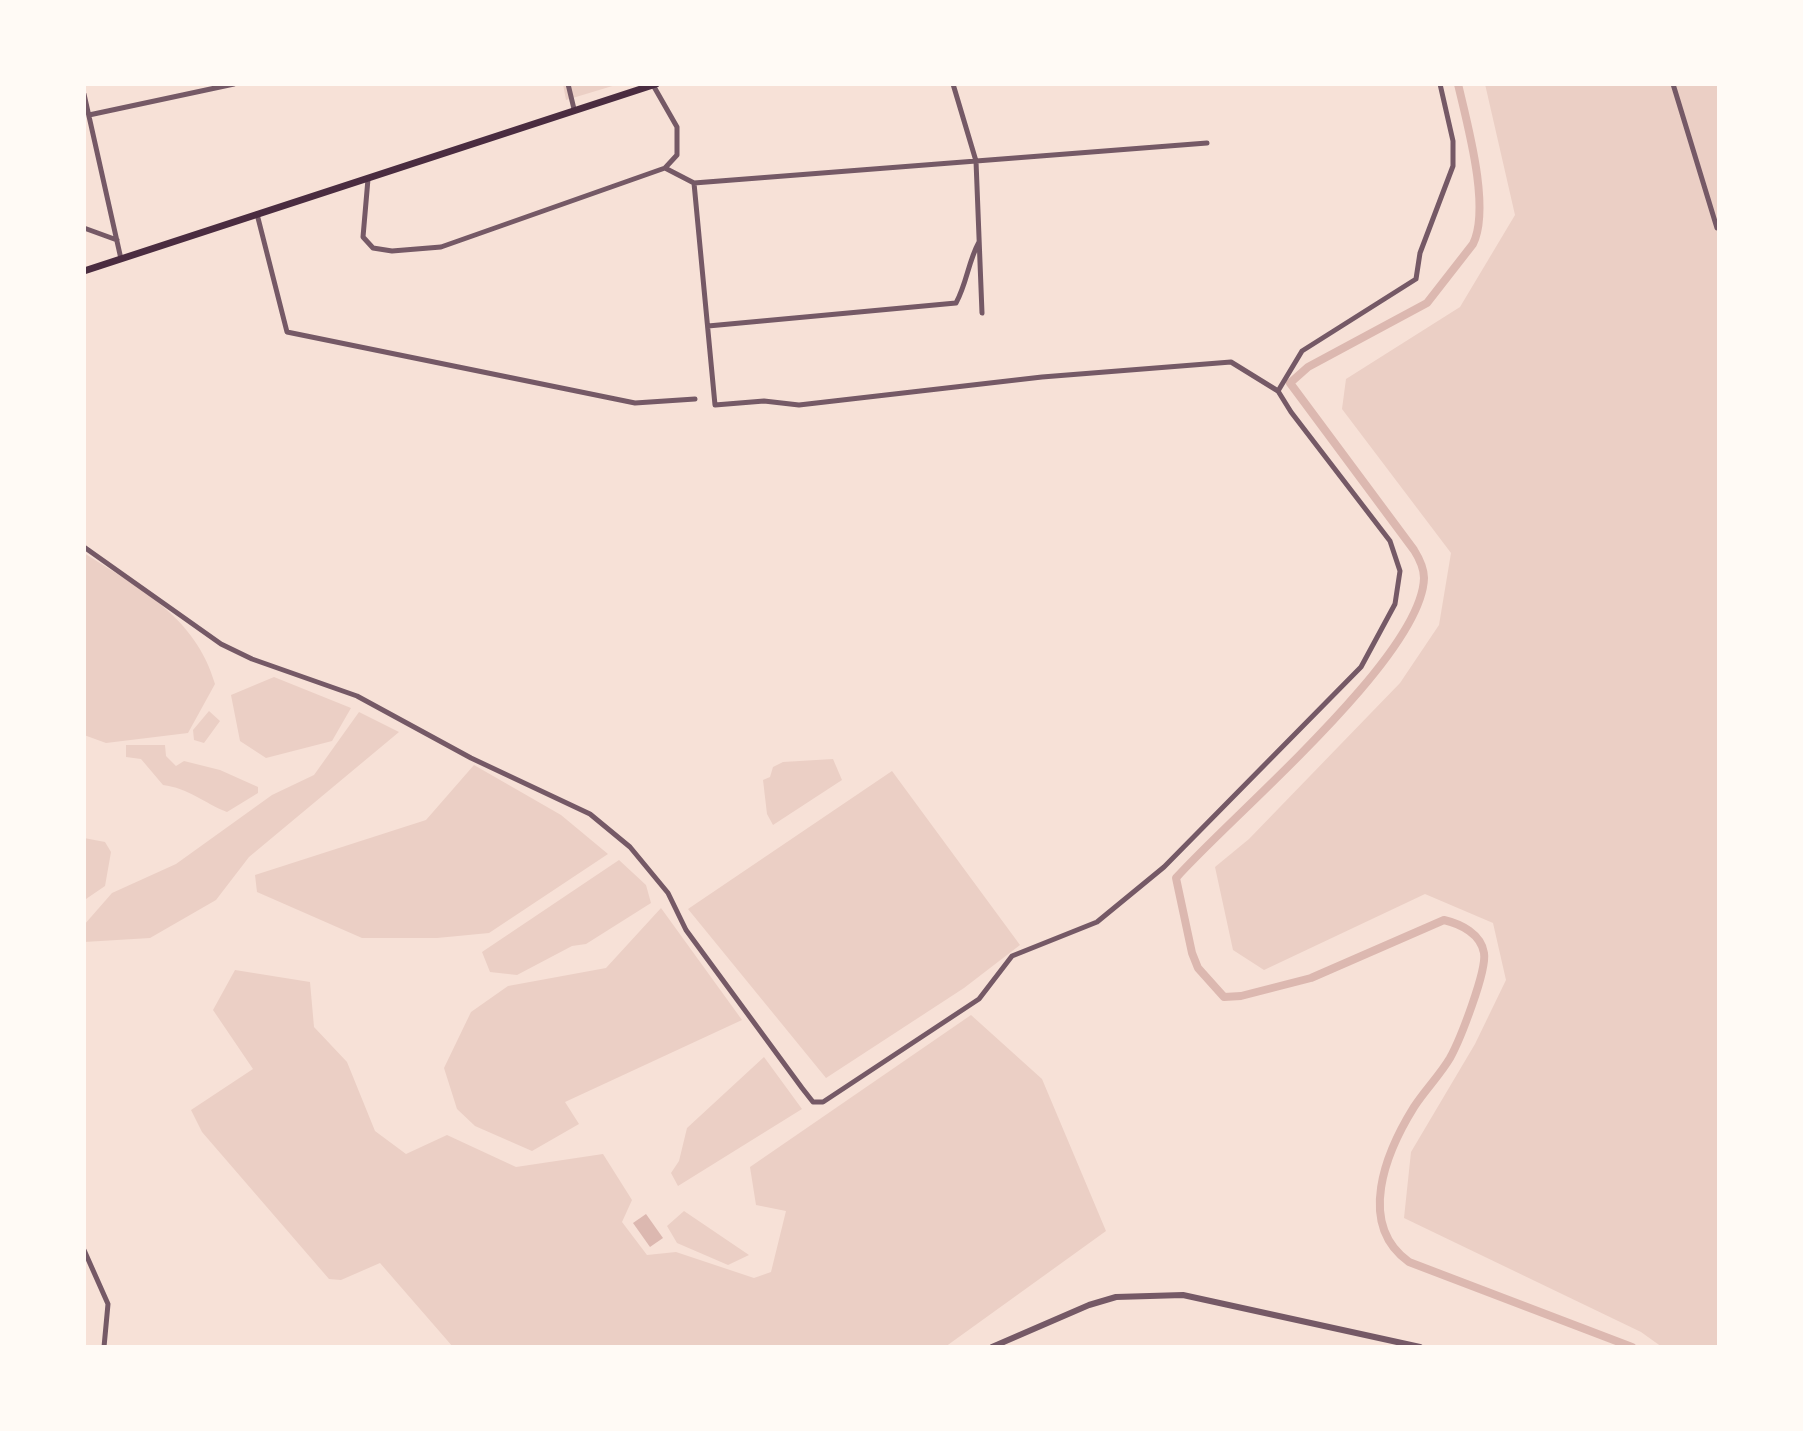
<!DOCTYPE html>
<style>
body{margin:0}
#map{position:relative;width:1803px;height:1431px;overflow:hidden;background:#f7e1d7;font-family:"IBM Plex Serif",serif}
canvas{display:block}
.frame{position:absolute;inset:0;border:86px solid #fffaf5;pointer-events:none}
</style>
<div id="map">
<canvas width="1803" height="1431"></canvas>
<div class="frame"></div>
</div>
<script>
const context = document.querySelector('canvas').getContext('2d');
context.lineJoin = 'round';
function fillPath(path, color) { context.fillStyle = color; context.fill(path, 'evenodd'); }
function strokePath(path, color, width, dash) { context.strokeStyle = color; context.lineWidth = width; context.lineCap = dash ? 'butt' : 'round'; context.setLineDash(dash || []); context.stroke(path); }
const green = new Path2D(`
 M563,84H619L566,100Z
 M1485,84H1719V1347H1662L1641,1332L1404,1218L1411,1152L1475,1044L1506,980L1493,923L1425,894L1264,970L1233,950L1215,867L1249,839L1400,683L1439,625L1451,553L1342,409L1346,379L1460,307L1515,215Z
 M84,553C139,588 196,617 215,684L188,733L106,743L84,735Z
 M274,677L351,708L332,741L266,758L240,741L231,695Z
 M209,711L220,721L204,743L194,740L193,730Z
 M359,712L399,732L249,857L216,900L150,938L84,942V925L112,893L176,864L272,795L314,775Z
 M126,745H165L166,756L176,766L184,761L220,770L258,787V793L227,812C204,803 188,788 163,785L141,759L126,757Z
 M833,759L842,780L773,825L767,814L763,780L770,777L773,767L783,762Z
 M474,765L561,815L608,854L489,933L437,938H362L257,892L255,875L426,820Z
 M892,771L1020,945L964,988L826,1078L688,909Z
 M84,838L105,842L111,852L105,886L86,899L84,907Z
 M619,860L646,885L651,903L586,944L572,946L517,975L490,972L482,952Z
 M661,908L742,1020L565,1102L579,1124L532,1151L475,1126L457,1109L444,1068L471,1012L508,986L606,968Z
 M235,970L310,982L314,1027L347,1062L375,1131L406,1154L447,1135L516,1167L603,1154L632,1200L622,1222L647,1255L676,1252L754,1278L771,1272L786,1211L756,1205L750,1167L971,1015L1042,1079L1106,1231L945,1347H453L380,1263L341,1280L329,1279L202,1132L191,1110L253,1069L213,1010Z
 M764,1057L802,1109L678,1186L671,1173L679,1161L687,1128Z
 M684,1211L749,1255L728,1265L677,1243L667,1226Z`);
const water = new Path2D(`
 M646,1214L663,1238L650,1247L633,1223Z`);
const canal = new Path2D(`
 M1458,84C1467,123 1491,208 1473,244L1427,303L1308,367L1290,383L1414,550C1419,558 1424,568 1424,578C1422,657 1231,816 1176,878L1192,953L1198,968L1224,997L1241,996L1311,978L1444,920C1461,924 1481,934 1484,953C1487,971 1460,1040 1450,1058C1440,1075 1425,1090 1414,1107C1386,1152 1356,1224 1409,1262L1632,1347`);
const minor = new Path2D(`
 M568,84L574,109
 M953,84L976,161L982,313
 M1673,84L1717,228
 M84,94L121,259
 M89,115L234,84
 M665,168L694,183L1207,143
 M368,179L363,237L373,248L392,251L441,247L665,168L677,155V127L653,85
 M694,183L715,405L764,401L799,405L1042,377L1231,362L1278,391
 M257,214L287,332L635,403L695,399
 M84,228L117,240
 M708,326L956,303C967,283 968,262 979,242
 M84,547L221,644L252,659L357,696L471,758L590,814L630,847L668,893L686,930L802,1088L813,1102H823L979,999L1012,956L1097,922L1164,867L1361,667L1395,604L1400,571L1390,541L1291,412L1278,391L1302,351L1416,279L1420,253L1453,166V141L1440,84
 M84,1250L108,1304L104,1347`);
const tertiary = new Path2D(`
 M992,1347L1089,1305L1116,1297L1183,1295L1420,1347`);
const secondary = new Path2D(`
 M84,271L656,84`);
fillPath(green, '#ebcfc5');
fillPath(water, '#dcb8b0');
strokePath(canal, '#dcb8b0', 8);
strokePath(minor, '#755966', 5);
strokePath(tertiary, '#755966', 6);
strokePath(secondary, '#4a2c40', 7);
</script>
